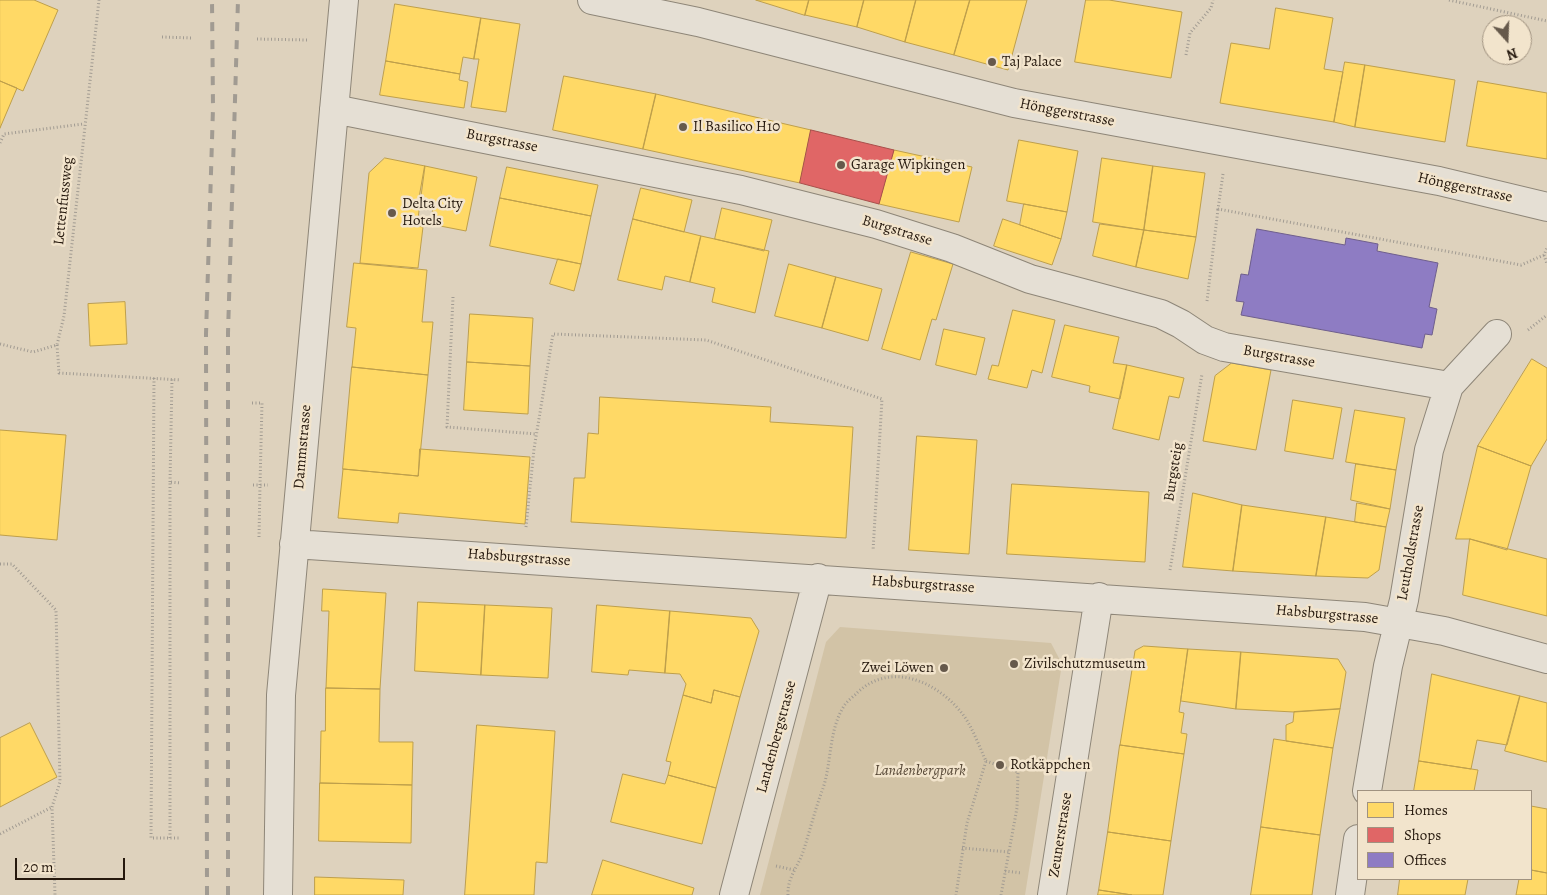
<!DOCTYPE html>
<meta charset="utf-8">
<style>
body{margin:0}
#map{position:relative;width:1547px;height:895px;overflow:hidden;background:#ded2bd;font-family:Alegreya,serif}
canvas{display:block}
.legend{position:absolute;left:1357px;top:790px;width:175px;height:90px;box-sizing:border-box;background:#f2e4cc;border:1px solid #a09280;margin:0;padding:6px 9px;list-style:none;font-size:15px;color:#25180d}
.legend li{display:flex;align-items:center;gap:10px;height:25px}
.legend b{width:25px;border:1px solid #a09280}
.north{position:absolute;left:1482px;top:15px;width:50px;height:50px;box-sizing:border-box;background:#f2e4cc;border:1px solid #a09280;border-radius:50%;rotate:160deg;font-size:14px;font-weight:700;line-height:20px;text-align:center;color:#25180d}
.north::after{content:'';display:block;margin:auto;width:18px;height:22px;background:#66594b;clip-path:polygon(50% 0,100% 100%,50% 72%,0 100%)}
.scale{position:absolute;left:15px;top:858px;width:110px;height:22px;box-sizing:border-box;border:2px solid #25180d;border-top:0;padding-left:6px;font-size:15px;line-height:18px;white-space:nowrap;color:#25180d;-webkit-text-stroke:4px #f2e4cc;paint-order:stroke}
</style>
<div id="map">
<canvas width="1547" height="895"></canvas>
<ul class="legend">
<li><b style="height:14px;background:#ffd966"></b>Homes</li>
<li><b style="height:14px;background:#e06666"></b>Shops</li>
<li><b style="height:14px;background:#8e7cc3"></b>Offices</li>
</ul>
<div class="north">N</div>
<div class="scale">20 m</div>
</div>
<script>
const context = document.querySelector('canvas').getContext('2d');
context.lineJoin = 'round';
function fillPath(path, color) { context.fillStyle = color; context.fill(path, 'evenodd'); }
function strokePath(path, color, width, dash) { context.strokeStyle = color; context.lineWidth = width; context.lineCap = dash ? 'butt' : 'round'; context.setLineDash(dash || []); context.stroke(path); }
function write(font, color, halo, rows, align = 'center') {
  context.font = font + ' Alegreya,serif'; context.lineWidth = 5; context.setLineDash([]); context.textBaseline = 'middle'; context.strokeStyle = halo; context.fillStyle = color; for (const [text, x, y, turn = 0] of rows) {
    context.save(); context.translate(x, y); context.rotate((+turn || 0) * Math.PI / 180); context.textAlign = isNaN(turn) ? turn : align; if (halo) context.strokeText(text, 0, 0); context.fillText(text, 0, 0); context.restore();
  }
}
const green = new Path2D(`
 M840,627L1051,643L1062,664L1025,895H760L826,642Z`);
const homes = new Path2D(`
 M0,0H34L58,10L23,91L0,81Z
 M756,0H809L805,15Z
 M809,0H864L857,27L805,15Z
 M864,0H916L905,42L857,27Z
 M916,0H970L954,55L905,42Z
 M970,0H1027L1008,70L954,55Z
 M1086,0H1109L1182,12L1171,78L1075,62Z
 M395,4L481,18L474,59L463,57L460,74L386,61Z
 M1276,8L1333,18L1324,69L1343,72L1334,122L1220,103L1231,43L1269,49Z
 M481,18L520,24L506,112L471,107L479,59H474Z
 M386,61L460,74L459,80L468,82L464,108L380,95Z
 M1345,62L1365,65L1355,127L1334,122Z
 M1365,65L1455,80L1445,142L1355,127Z
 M564,76L656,94L643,149L553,130Z
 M0,81L17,88L0,128Z
 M1478,81L1547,93V159L1467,146Z
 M656,94L811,130L800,183L643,149Z
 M1019,140L1078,151L1067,212L1007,201Z
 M894,150L972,167L959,222L879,204Z
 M385,158L425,166L417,226L423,227L418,268L360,263L369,173Z
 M1102,158L1153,166L1144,230L1093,222Z
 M425,166L477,177L466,231L430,224L434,203L419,200Z
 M1153,166L1205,173L1196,237L1144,230Z
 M507,167L598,185L591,216L500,198Z
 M641,188L692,200L684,232L633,219Z
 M500,198L591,216L581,264L490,246Z
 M1024,204L1067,212L1061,239L1020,225Z
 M722,208L772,220L764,251L715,239Z
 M633,219L701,236L690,282L665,276L662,290L618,280Z
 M1003,219L1061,239L1052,265L994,246Z
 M1100,224L1144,230L1136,267L1093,256Z
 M1144,230L1196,237L1188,279L1136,267Z
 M701,236L769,251L755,313L712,302L715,288L690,282Z
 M911,252L953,264L936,320L932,319L920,360L882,349Z
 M558,259L581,264L574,291L550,284Z
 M354,263L427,270L422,322H433L428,375L352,367L356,328L347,327Z
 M789,264L836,277L822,328L775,316Z
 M836,277L882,289L868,341L822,328Z
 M125,302L127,344L90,346L88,304Z
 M1013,310L1055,320L1042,373L1032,370L1027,388L988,379L992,365L998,366Z
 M470,314L533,318L530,366L467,362Z
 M1065,325L1119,337L1113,363L1127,365L1120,399L1089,392L1090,386L1052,377Z
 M944,329L985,338L976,375L936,365Z
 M1532,359L1547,368V439L1531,466L1478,446Z
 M467,362L530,366L528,414L464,410Z
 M1232,363L1271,370L1256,450L1203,441L1215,376Z
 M1127,365L1184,378L1179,398L1169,396L1159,440L1113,429Z
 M352,367L428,375L418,476L343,469Z
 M600,397L771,407L770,422L853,427L846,538L571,522L574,478H585L588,433L598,434Z
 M1293,400L1342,408L1333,459L1285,451Z
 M1355,410L1405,418L1396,470L1346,462Z
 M0,430L66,435L57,540L0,535Z
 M917,436L977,440L969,554L909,550Z
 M1478,446L1531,466L1507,550L1470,539H1456Z
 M420,449L530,457L525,524L399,513L398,523L338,518L343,469L418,476Z
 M1356,464L1396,470L1390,509L1351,500Z
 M1012,484L1149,492L1145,562L1007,554Z
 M1193,493L1242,505L1233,571L1183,567Z
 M1357,503L1390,509L1386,527L1355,522Z
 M1242,505L1326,517L1316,576L1233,571Z
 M1326,517L1386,527L1379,570L1368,578L1316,576Z
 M1470,539L1547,559V616L1463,595Z
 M323,589L386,593L380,689L326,688L329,611H322Z
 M418,602L485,605L481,675L415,671Z
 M485,605L552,608L548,678L481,675Z
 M597,605L670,611L665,673L629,670L628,675L592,672Z
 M670,611L751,618L759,631L740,697L714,690L711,703L683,695L686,684L680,674L665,673Z
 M1144,646L1188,649L1179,712L1184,713L1181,733L1187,734L1184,754L1120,745L1135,651Z
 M1188,649L1241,652L1236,709L1181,701Z
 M1241,652L1338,659L1346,672L1340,709L1294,712L1236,709Z
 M1432,674L1520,696L1507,745L1477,740L1471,769L1419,761Z
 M326,688L380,689L379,742H413L412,785L320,783L321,731H325Z
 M714,690L740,697L716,788L668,775L671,762L666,761L683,695L711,703Z
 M1520,696L1547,703V762L1505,751Z
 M1340,709L1333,748L1286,741V725L1293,722L1294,712Z
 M30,723L57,777L0,807V738Z
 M477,725L555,731L547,863L536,862L534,895H465Z
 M1274,739L1333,748L1320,835L1261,827Z
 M1120,745L1184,754L1171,841L1108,832Z
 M1419,761L1478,770L1474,791H1414Z
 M623,774L665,784L668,775L716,788L702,844L611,822Z
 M320,783L412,785L411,843L319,841Z
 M1531,806L1547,809V873L1531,870Z
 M1261,827L1320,835L1312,895H1251Z
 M1108,832L1171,841L1163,895H1132L1099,890Z
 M603,860L694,888L692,895H592Z
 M1531,870L1547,873V895H1516L1519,879H1531Z
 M315,877L404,880L403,895H315Z
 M1400,879H1468L1465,895H1398Z
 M1099,890L1132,895H1098Z`);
const shops = new Path2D(`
 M811,130L894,150L879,204L800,183Z`);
const offices = new Path2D(`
 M1257,229L1345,245L1346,238L1378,244L1377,251L1438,263L1429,307L1437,309L1432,335L1425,334L1422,348L1241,315L1244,302L1236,301L1241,274L1248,275Z`);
const path = new Path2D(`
 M1449,0L1547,21
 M162,37L192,38
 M257,39L307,40
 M1186,55L1190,33L1211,8L1213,0
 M0,143L4,134L83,124
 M1223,174L1218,209L1521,265L1544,255L1547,248
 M1544,255L1547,264
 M453,297L447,427L536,434
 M1207,301L1218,209
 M1528,330L1547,315
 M0,344L33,352L57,345L64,316L99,0
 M57,345L59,373L181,380
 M154,378L151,838H180
 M252,403H262L260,485H253
 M170,482L172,379
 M526,527L534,449L553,334L706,340L882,399L873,551
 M259,537L260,485H268
 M0,564H12L56,610L60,782L52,807L55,895
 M1170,570L1202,374
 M986,761L1018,772L1017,808L1001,895
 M0,834L52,807
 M170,838V482L181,483
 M962,848L1009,852
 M776,866L794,870
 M1005,871L1022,873
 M788,895C787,877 799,866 804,849C810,830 815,810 822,791C832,765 828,731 844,706C847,701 853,697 857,693C891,660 939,682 964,716C973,729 979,746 986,761L967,823L956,895`);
const minor = new Path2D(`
 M592,0L698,22L1014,103L1439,181L1547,207
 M334,109L741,190L876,224L952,248L1030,279L1161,314L1181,324L1205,340L1224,347L1449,386
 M294,544L1365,617L1444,631L1547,659
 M1367,791L1388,666L1404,600L1429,450L1449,386L1497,334
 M278,895L281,695L344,0
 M734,895L818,578
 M1052,895L1099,597
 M1350,895L1358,839`);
const rail = new Path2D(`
 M207,895L206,334L213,108L212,0
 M228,895V333L238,0`);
const markers = [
 [992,62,5,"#66594b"],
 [683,127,5,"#66594b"],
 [841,165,5,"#66594b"],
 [392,213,5,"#66594b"],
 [1014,664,5,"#66594b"],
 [944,668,5,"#66594b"],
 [1000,765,5,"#66594b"]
];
const poiNames = [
 ["Taj Palace",1002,62],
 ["Il Basilico H10",693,127],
 ["Garage Wipkingen",851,165],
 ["Delta City",402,204],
 ["Hotels",402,221],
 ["Zivilschutzmuseum",1024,664],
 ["Zwei Löwen",934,668,"right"],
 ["Rotkäppchen",1010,765]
];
const streetNames = [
 ["Hönggerstrasse",1067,113,11],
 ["Burgstrasse",502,141,11],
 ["Hönggerstrasse",1465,188,12],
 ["Lettenfussweg",64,201,-84],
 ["Burgstrasse",897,231,17],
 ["Burgstrasse",1279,357,10],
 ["Dammstrasse",303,447,-85],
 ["Burgsteig",1174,472,-81],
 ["Leutholdstrasse",1411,553,-80],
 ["Habsburgstrasse",519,558,4],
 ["Habsburgstrasse",923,585,4],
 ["Habsburgstrasse",1327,615,5],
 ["Landenbergstrasse",777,737,-75],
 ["Zeunerstrasse",1061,835,-81]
];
const parkNames = [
 ["Landenbergpark",920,771]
];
fillPath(green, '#d2c3a6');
fillPath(homes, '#ffd966');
strokePath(homes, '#be9f4b', 1);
fillPath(shops, '#e06666');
strokePath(shops, '#a84f4b', 1);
fillPath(offices, '#8e7cc3');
strokePath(offices, '#6e5e8c', 1);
strokePath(minor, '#8e8678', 30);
strokePath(path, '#a19b92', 3, [1, 2.5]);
strokePath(minor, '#e5dfd4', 28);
strokePath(rail, '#a19b92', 4, [9, 9]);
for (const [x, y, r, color] of markers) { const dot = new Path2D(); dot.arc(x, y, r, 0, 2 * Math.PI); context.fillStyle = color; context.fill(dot); strokePath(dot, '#f2e4cc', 2); }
write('15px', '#25180d', '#f2e4cc', poiNames, 'left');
write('15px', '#25180d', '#f2e4cc', streetNames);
write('italic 15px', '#564736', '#f2e4cc', parkNames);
</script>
